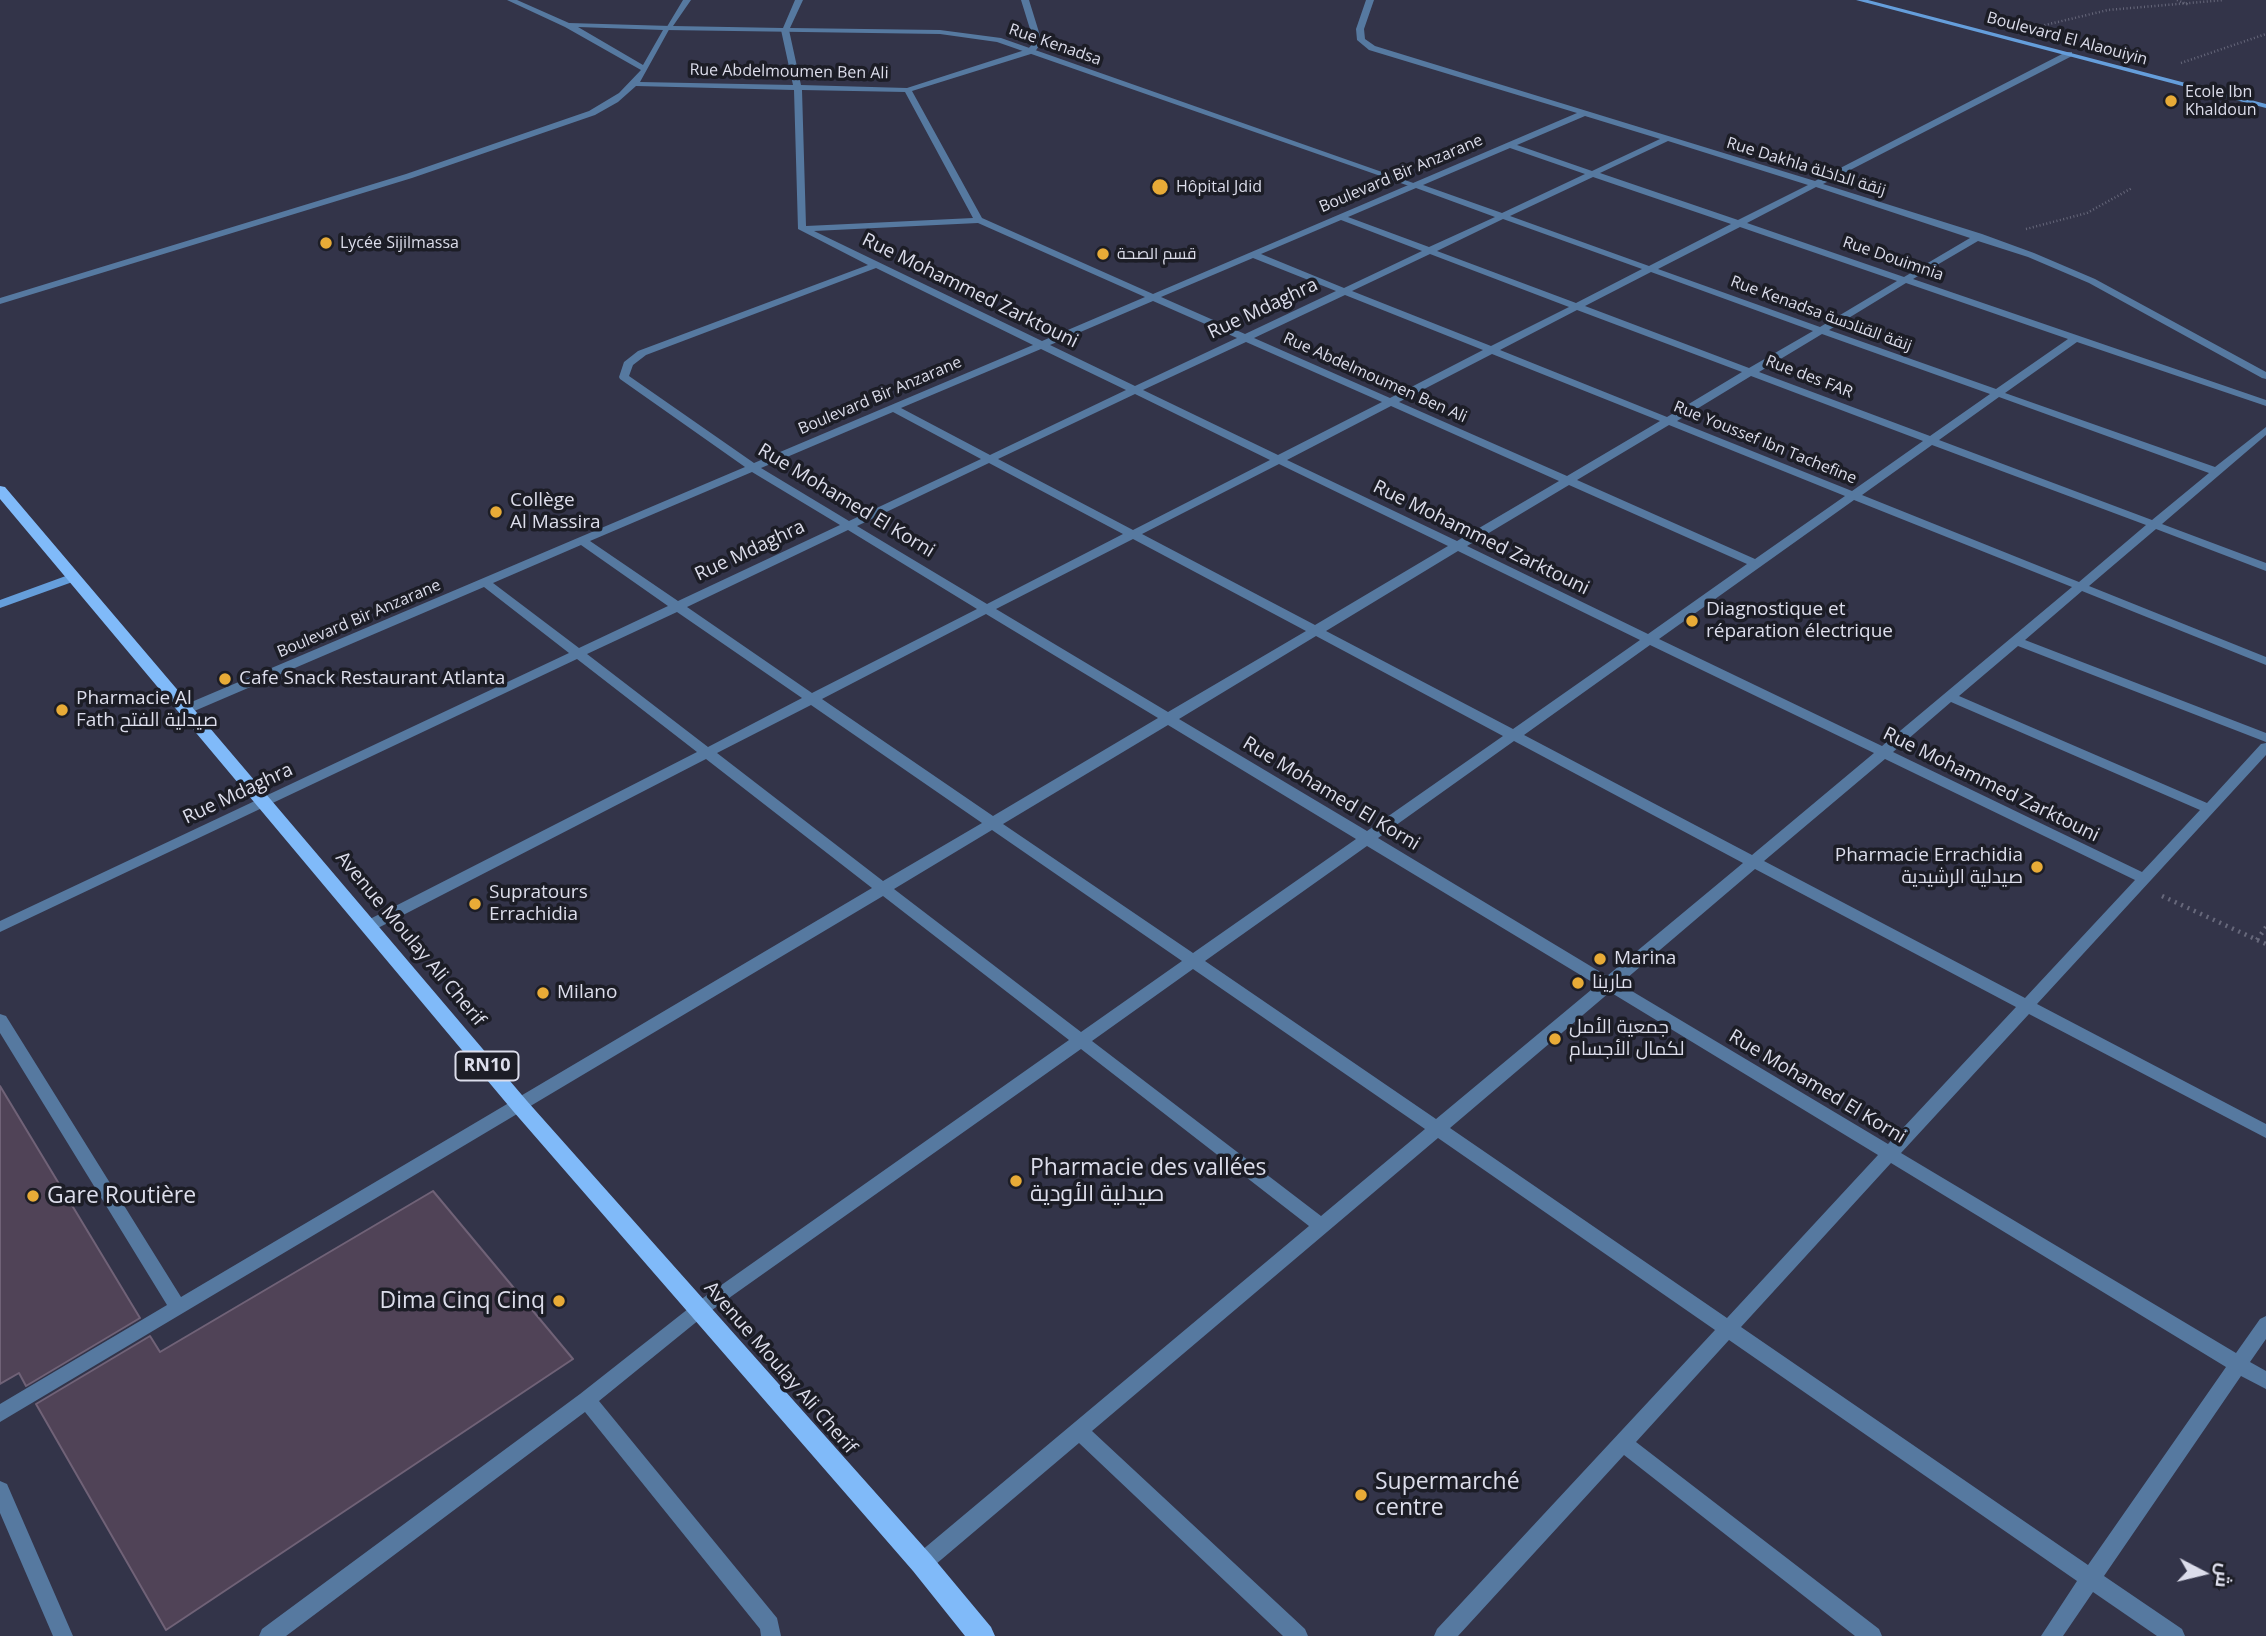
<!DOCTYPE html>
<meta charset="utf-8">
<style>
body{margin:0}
#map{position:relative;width:2266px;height:1636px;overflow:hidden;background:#333449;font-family:"Open Sans",Cairo,sans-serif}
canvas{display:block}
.north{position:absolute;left:2168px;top:1538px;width:70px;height:70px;-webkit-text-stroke:5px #1c1d26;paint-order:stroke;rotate:97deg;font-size:19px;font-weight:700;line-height:28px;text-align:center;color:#dcddeb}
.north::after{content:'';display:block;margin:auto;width:24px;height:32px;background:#dcddeb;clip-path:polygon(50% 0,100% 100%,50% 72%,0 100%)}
</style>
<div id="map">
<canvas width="2266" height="1636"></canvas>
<div class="north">ش</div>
</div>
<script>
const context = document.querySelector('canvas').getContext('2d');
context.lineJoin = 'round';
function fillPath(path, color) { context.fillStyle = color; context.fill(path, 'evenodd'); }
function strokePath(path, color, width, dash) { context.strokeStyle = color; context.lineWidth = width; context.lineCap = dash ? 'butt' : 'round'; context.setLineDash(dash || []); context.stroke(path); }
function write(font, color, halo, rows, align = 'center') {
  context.font = font + ' "Open Sans",Cairo,sans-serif'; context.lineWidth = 7; context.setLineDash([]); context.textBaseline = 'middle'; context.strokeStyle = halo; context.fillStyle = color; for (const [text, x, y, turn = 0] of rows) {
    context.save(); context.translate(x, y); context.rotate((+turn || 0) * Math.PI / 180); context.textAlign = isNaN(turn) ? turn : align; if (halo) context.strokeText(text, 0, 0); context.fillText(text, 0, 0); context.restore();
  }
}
const building = new Path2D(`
 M0,1086L140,1318L26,1386L19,1373L0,1384Z
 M433,1191L573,1359L166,1630L36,1404L150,1336L160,1352Z`);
const pathFar1 = new Path2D(`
 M2177,0L2189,5
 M2041,26L2108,10L2224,0
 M2181,63L2266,34
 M2026,229L2087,213L2132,188`);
const path = new Path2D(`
 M2162,896L2266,944
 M2257,940L2266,927`);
const lane = new Path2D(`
 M683,0H691L673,26L783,28L795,0H803L790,28L940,30L1001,38L1419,185L1412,187L997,42L940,34L665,30Z`);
const street = new Path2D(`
 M507,0H517L569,23L671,26L640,82L793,85L781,30L785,28L789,30L801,85L907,88L1028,49L1034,42L1021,0H1029L1042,42L1034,53L912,91L982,218L1153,294L1577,113L1369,50L1357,40L1356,29L1366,0H1374L1364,29L1365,39L1375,46L1815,181L2066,52H2072V56L1823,184L1982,234L2034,253L2095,279L2266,372V379L2262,378L2089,283L2028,257L1978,241L1913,279L2266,400V406L2077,342L2005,393L2215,467L2266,427V435L2162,524L2266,563V571L2156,529L2089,586L2266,657V665L2082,591L2025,640L2266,733V742L2018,646L1959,696L2207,803L2261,744L2266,743V755L2037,1004L2266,1124V1138L2029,1014L1901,1153L2236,1353L2260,1319L2266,1316V1339L2250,1362L2266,1371V1389L2241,1376L2104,1576L2182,1629L2185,1636H2157L2093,1592L2063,1636H2041L2077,1581L1729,1340L1636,1442L1879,1629L1882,1636H1855L1624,1455L1458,1636H1434L1437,1629L1715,1330L1438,1138L1092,1431L1305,1629L1308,1636H1283L1079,1443L929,1570L922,1573L915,1570L912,1563L915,1556L1309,1226L1081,1049L705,1315L599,1401L777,1618L781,1636H761L760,1629L585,1412L286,1636H259L262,1629L580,1394L693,1305L1069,1040L883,896L0,1422V1404L167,1305L0,1033V1014L6,1016L181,1297L872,888L706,759L376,929H366L364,925L366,921L697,752L577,659L0,932V921L569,653L484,587L192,712H182L180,709L182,706L745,467L620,379L619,377L624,362L638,351L868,265L798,229L794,90L636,86L618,102L595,115L412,178L0,304V298L406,174L589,111L619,93L641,70L565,27ZM578,27L663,30L643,65ZM802,90L905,92L973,218L806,226ZM1585,116L1660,139L1592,171L1517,145ZM1668,141L1808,185L1738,220L1600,173ZM1510,148L1585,174L1502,213L1423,185ZM1593,177L1731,224L1649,266L1510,216ZM1816,187L1970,238L1904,277L1747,223ZM1416,188L1495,217L1429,247L1348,217ZM1503,219L1642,269L1576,303L1437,251ZM1341,220L1422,251L1344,288L1261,254ZM978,223L1145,297L1042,341L814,231ZM1740,227L1897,281L1820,327L1658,269ZM1430,254L1569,307L1491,346L1352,291ZM1253,258L1336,291L1245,334L1161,297ZM876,268L1033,345L754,463L629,376L633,365L646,355ZM1651,272L1813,331L1749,368L1585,306ZM1906,283L2068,339L1996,389L1829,330ZM1345,295L1483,350L1390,398L1254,338ZM1153,301L1237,338L1135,386L1050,345ZM1577,310L1742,372L1667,417L1500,350ZM1822,334L1990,394L1930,436L1759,372ZM1246,342L1382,402L1278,455L1143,390ZM1041,349L1126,390L990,455L901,408ZM1492,354L1660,421L1567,476L1399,402ZM1751,376L1923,441L1852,491L1677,421ZM1135,394L1270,460L1133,530L998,459ZM1999,397L2209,473L2152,520L1939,440ZM1391,406L1559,481L1457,541L1287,460ZM893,412L981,459L849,521L761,468ZM1669,425L1845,496L1755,559L1577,480ZM1932,445L2146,525L2079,582L1862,495ZM989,463L1123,534L987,604L857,526ZM1279,464L1448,546L1315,625L1142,534ZM752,472L840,525L678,601L590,541ZM1569,485L1747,564L1648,634L1467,546ZM1854,500L2072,587L1882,746L1659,639ZM848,530L977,609L812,693L687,607ZM1133,539L1306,631L1168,712L996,609ZM581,545L668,606L579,648L493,583ZM1458,551L1640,640L1513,729L1326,631ZM677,612L802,698L708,747L587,654ZM986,614L1158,718L993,816L822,699ZM1316,636L1503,736L1367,831L1179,719ZM1650,645L1874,753L1752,855L1524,735ZM1951,702L2200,810L2142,872L1893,752ZM811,705L982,823L883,881L717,753ZM1168,725L1356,839L1193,953L1003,824ZM1514,741L1743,863L1607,976L1378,838ZM1885,759L2135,880L2025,998L1764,861ZM992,830L1182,961L1081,1032L894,889ZM1367,846L1597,985L1436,1119L1205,961ZM1755,869L2016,1007L1888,1144L1620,984ZM1193,969L1425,1129L1321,1216L1092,1041ZM1610,992L1878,1155L1727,1318L1450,1128ZM1891,1163L2226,1367L2088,1565L1741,1327Z
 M0,1481L7,1484L73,1636H53L0,1513Z`);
const secondary = new Path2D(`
 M1856,0H1868L2266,104V108Z
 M74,573L78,574V580L0,608V600Z`);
const primary = new Path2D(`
 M0,486L5,487L527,1101L931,1555L991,1627L995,1636H965L913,1571L513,1111L0,499Z`);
const markers = [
 [2171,101,7,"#e8ab37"],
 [1160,187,9,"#e8ab37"],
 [326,243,7,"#e8ab37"],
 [1103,254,7,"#e8ab37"],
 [496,512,7,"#e8ab37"],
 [1692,621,7,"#e8ab37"],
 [225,679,7,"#e8ab37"],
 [62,710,7,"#e8ab37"],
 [2037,867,7,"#e8ab37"],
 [475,904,7,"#e8ab37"],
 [1600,959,7,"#e8ab37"],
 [1578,983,7,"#e8ab37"],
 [543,993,7,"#e8ab37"],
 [1555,1039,7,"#e8ab37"],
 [1016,1181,7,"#e8ab37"],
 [33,1196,7,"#e8ab37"],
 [559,1301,7,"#e8ab37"],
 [1361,1495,7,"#e8ab37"]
];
const farStreetnames = [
 ["Boulevard El Alaouiyin",2067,39,15],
 ["Rue Kenadsa",1055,45,19],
 ["Rue Abdelmoumen Ben Ali",789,72,1],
 ["Rue Dakhla زنقة الداخلة",1806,167,17],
 ["Boulevard Bir Anzarane",1401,174,-23],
 ["Rue Douimnia",1893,259,19],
 ["Rue Kenadsa زنقة القنادسة",1821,314,20],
 ["Rue des FAR",1809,377,21],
 ["Rue Abdelmoumen Ben Ali",1375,378,24],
 ["Boulevard Bir Anzarane",880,396,-23],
 ["Rue Youssef Ibn Tachefine",1765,443,22],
 ["Boulevard Bir Anzarane",359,619,-23]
];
const farPoinames = [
 ["Ecole Ibn",2185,92],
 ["Khaldoun",2185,110],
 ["Hôpital Jdid",1176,187],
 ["Lycée Sijilmassa",340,243],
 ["قسم الصحة",1117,254]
];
const shields = [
 [487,1066,63]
];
const shieldNames = [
 ["RN10",487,1066]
];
const streetNames = [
 ["Rue Mohammed Zarktouni",970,291,26],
 ["Rue Mdaghra",1263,309,-25],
 ["Rue Mohamed El Korni",846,501,31],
 ["Rue Mohammed Zarktouni",1481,538,26],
 ["Rue Mdaghra",750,551,-25],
 ["Rue Mohammed Zarktouni",1991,785,26],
 ["Rue Mdaghra",238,794,-25],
 ["Rue Mohamed El Korni",1331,794,31],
 ["Avenue Moulay Ali Cherif",410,939,50],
 ["Rue Mohamed El Korni",1817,1087,31],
 ["Avenue Moulay Ali Cherif",780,1368,49]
];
const poiNames = [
 ["Collège",510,501],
 ["Al Massira",510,523],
 ["Diagnostique et",1706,610],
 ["réparation électrique",1706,632],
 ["Cafe Snack Restaurant Atlanta",239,679],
 ["Pharmacie Al",76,699],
 ["Fath صيدلية الفتح",76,721],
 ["Pharmacie Errachidia",2023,856,"right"],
 ["صيدلية الرشيدية",2023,878,"right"],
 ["Supratours",489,893],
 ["Errachidia",489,915],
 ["Marina",1614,959],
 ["مارينا",1592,983],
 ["Milano",557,993],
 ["جمعية الأمل",1569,1028],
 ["لكمال الأجسام",1569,1050]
];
const nearPoinames = [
 ["Pharmacie des vallées",1030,1168],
 ["صيدلية الأودية",1030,1194],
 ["Gare Routière",47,1196],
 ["Dima Cinq Cinq",545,1301,"right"],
 ["Supermarché",1375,1482],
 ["centre",1375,1508]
];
fillPath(building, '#504357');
strokePath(building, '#706277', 2);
strokePath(pathFar1, '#67687b', 2.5, [1, 2.5]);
strokePath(path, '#67687b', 4.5, [2, 5]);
fillPath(lane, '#5679a0');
fillPath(street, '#5679a0');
fillPath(secondary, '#659edb');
fillPath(primary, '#80baf9');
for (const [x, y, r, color] of markers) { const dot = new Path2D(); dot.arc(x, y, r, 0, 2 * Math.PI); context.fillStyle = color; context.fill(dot); strokePath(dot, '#1c1d26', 2.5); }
write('16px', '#dcddeb', '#1c1d26', farStreetnames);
write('16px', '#dcddeb', '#1c1d26', farPoinames, 'left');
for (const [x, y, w] of shields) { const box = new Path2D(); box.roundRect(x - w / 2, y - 14.5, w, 29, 5); context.fillStyle = '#1c1d26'; context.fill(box); strokePath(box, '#dcddeb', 2); }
write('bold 18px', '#dcddeb', null, shieldNames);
write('19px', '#dcddeb', '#1c1d26', streetNames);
write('19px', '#dcddeb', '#1c1d26', poiNames, 'left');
write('23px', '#dcddeb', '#1c1d26', nearPoinames, 'left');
</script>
